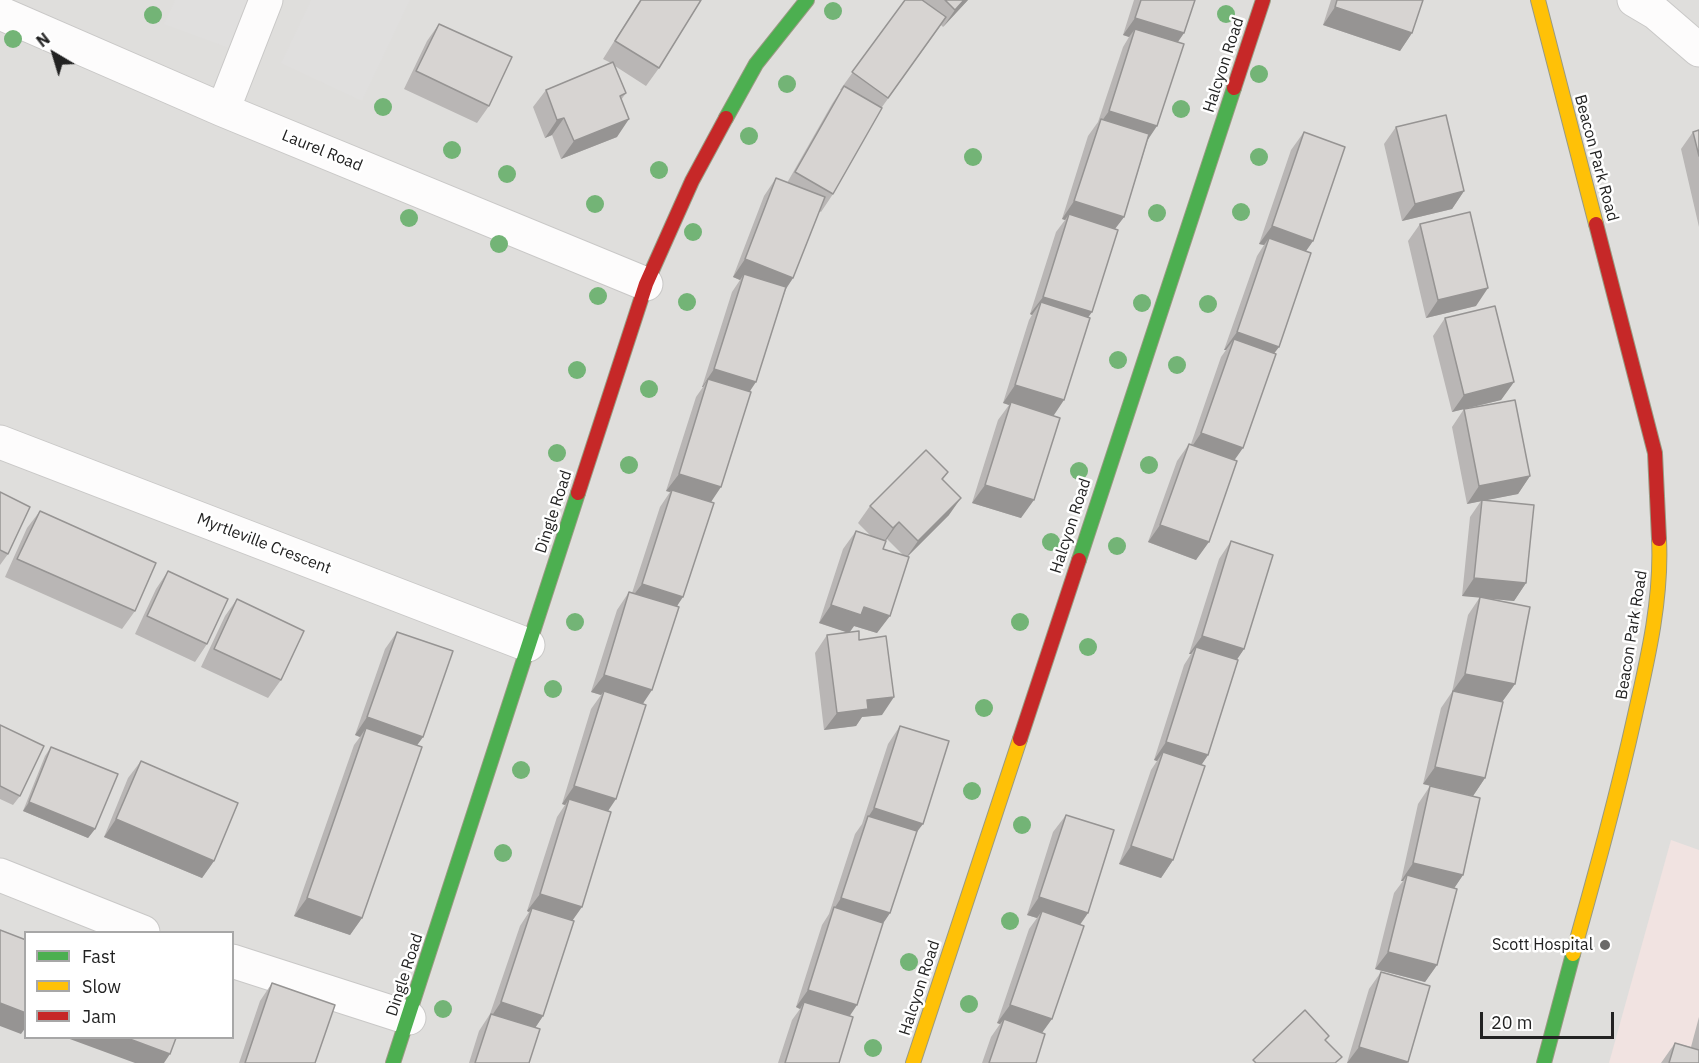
<!DOCTYPE html>
<style>
body{margin:0}
#map{position:relative;width:1699px;height:1063px;overflow:hidden;background:#f0eeeb;font-family:"IBM Plex Sans",sans-serif}
canvas{display:block}
.legend{position:absolute;left:24px;top:931px;width:210px;height:108px;box-sizing:border-box;background:#fff;border:2px solid #a7a7a7;margin:0;padding:8px 10px;list-style:none;font-size:18px;color:#222}
.legend li{display:flex;align-items:center;gap:12px;height:30px}
.legend b{width:30px;border:2px solid #a7a7a7}
.north{position:absolute;left:24px;top:24px;width:60px;height:60px;-webkit-text-stroke:4px #fff;paint-order:stroke;rotate:322deg;font-size:16px;font-weight:700;line-height:24px;text-align:center;color:#222}
.north::after{content:'';display:block;margin:auto;width:21px;height:27px;background:#222;clip-path:polygon(50% 0,100% 100%,50% 72%,0 100%)}
.scale{position:absolute;left:1480px;top:1012px;width:134px;height:27px;box-sizing:border-box;border:3px solid #222;border-top:0;padding-left:8px;font-size:18px;line-height:21px;white-space:nowrap;color:#222;-webkit-text-stroke:4px #fff;paint-order:stroke}
</style>
<div id="map">
<canvas width="1699" height="1063"></canvas>
<ul class="legend">
<li><b style="height:8px;background:#4caf50"></b>Fast</li>
<li><b style="height:8px;background:#ffc107"></b>Slow</li>
<li><b style="height:8px;background:#c62828"></b>Jam</li>
</ul>
<div class="north">N</div>
<div class="scale">20 m</div>
</div>
<script>
const context = document.querySelector('canvas').getContext('2d');
context.lineJoin = 'round';
function fillPath(path, color) { context.fillStyle = color; context.fill(path, 'evenodd'); }
function strokePath(path, color, width, dash) { context.strokeStyle = color; context.lineWidth = width; context.lineCap = dash ? 'butt' : 'round'; context.setLineDash(dash || []); context.stroke(path); }
function write(font, color, halo, rows, align = 'center') {
  context.font = font + ' "IBM Plex Sans",sans-serif'; context.lineWidth = 5; context.setLineDash([]); context.textBaseline = 'middle'; context.strokeStyle = halo; context.fillStyle = color; for (const [text, x, y, turn = 0] of rows) {
    context.save(); context.translate(x, y); context.rotate((+turn || 0) * Math.PI / 180); context.textAlign = isNaN(turn) ? turn : align; if (halo) context.strokeText(text, 0, 0); context.fillText(text, 0, 0); context.restore();
  }
}
const residential = new Path2D(`
 M0,0H1699V1063H0ZM26,932H232V1038H26Z`);
const commercial = new Path2D(`
 M1671,840L1699,850V1063H1609Z`);
const parking = new Path2D(`
 M175,0H251L232,49L164,24Z
 M311,0H410L362,101L281,63Z`);
const street = new Path2D(`
 M1634,0L1656,13L1699,50
 M0,13L223,110L646,284
 M223,110L266,0
 M0,442L528,645
 M0,875L143,932
 M232,961L409,1018`);
const fast = new Path2D(`
 M726,118L756,64L807,0
 M1079,560L1234,88
 M393,1063L578,493
 M1544,1063L1573,954`);
const slow = new Path2D(`
 M1538,0L1596,224
 M1573,954C1595,875 1617,796 1635,715C1648,658 1662,598 1659,539
 M913,1063L1020,739`);
const jam = new Path2D(`
 M1234,88L1263,0
 M1596,224L1655,453L1659,539
 M578,493L646,284L692,181L726,118
 M1020,739L1079,560`);
const trees = [
 [833,11],
 [1226,14],
 [153,15],
 [13,39],
 [1259,74],
 [787,84],
 [383,107],
 [1181,109],
 [749,136],
 [452,150],
 [973,157],
 [1259,157],
 [659,170],
 [507,174],
 [595,204],
 [1241,212],
 [1157,213],
 [409,218],
 [693,232],
 [499,244],
 [598,296],
 [687,302],
 [1142,303],
 [1208,304],
 [1118,360],
 [1177,365],
 [577,370],
 [649,389],
 [557,453],
 [629,465],
 [1149,465],
 [1079,471],
 [1051,542],
 [1117,546],
 [575,622],
 [1020,622],
 [1088,647],
 [553,689],
 [984,708],
 [521,770],
 [972,791],
 [1022,825],
 [503,853],
 [1010,921],
 [909,962],
 [969,1004],
 [443,1009],
 [873,1048]
];
const wall = new Path2D(`
 M640,0H701L659,68L646,86L615,66L626,93L621,100L617,137L561,159L552,135L545,138L533,107L546,90L611,63L603,59Z
 M905,0H968L943,27L941,25L882,107L833,194L821,212L819,211L793,278L786,289L711,502L677,607L643,704L572,921L543,1016L535,1028L529,1063H469L479,1031L490,1014L520,926L529,912L527,911L557,817L565,805L562,804L591,709L601,695L591,692L617,610L629,592L632,593L660,507L670,492L666,491L696,397L703,387H702L732,292L740,280L733,277L764,196L776,178L787,183L832,104L841,90H840Z
 M1134,0H1195L1184,33L1178,42L1124,217L1115,229L1092,312L1088,317L1053,416L1021,518L972,503L998,420L1009,405L1003,403L1029,320L1032,315L1030,314L1056,232L1065,220L1062,219L1088,136L1098,122L1123,47L1129,37L1123,35Z
 M1331,0H1423L1412,33L1400,51L1323,25Z
 M439,24L489,106L477,123L404,89L427,41Z
 M1396,127L1464,191L1452,209L1402,221L1384,144Z
 M1699,130V227L1681,149L1693,132Z
 M1304,132L1313,241L1306,251L1279,347L1274,353L1196,560L1148,542L1177,461L1189,444H1191L1221,357L1226,350H1224L1257,256L1264,245L1259,244L1291,150Z
 M1420,224L1476,306L1426,318L1408,241Z
 M1445,318L1514,382L1501,400L1452,412L1433,336Z
 M1464,409L1530,476L1518,494L1486,500L1526,583L1514,601L1481,598L1515,684L1502,702L1485,778L1473,796L1423,784L1441,708L1452,692L1468,615L1480,597L1462,596L1470,517L1481,501L1467,504L1452,427Z
 M948,472L943,479L949,515L907,557L877,633L854,626L849,633L859,640L882,715L862,717L856,726L824,730L815,653L827,635L849,633L819,623L843,549L856,531L871,536L858,523L870,506ZM887,539L903,555L883,549L885,541Z
 M0,492L8,554L0,565Z
 M40,511L135,611L122,629L5,577L27,528Z
 M1231,541L1244,649L1236,660L1208,755L1201,765L1173,860L1161,878L1119,864L1151,770L1157,761L1154,760L1184,665L1191,654H1189L1219,559Z
 M168,571L207,644L195,662L135,634L156,589Z
 M237,599L281,680L268,698L201,667L225,616Z
 M397,632L423,737L417,745L362,918L350,935L294,916L354,745L360,737L355,735L385,649Z
 M0,725L20,796L13,805L0,799Z
 M900,726L916,834L890,913L883,923L849,1016L839,1063H778L792,1020L800,1009L796,1007L822,925L829,914L855,834L862,824L888,744Z
 M51,747L95,829L88,838L23,811L45,756Z
 M141,761L214,861L202,878L104,837L128,778Z
 M1430,786L1463,875L1454,888L1437,965L1425,982L1375,969L1394,893L1403,881H1401L1418,804Z
 M1066,815L1088,913L1080,925L1042,1033L1036,1063H982L991,1037L1000,1024L997,1023L1029,929L1037,918L1027,915L1053,832Z
 M1381,972L1407,1063H1347L1369,989Z
 M272,983L315,1063H239L260,1001Z
 M1699,1017V1063H1661L1675,1043L1691,1047Z`);
const shadedWall = new Path2D(`
 M964,0H968L943,27L955,10Z
 M1335,7L1412,33L1400,51L1323,25Z
 M1135,18L1184,33L1172,50L1135,29L1129,37L1123,35Z
 M1109,111L1157,126L1145,144L1099,125Z
 M564,118L552,135L545,138L557,120Z
 M629,119L617,137L561,159L574,141Z
 M1464,191L1452,209L1402,221L1415,204Z
 M1074,201L1124,217L1111,234L1069,214L1065,220L1062,219Z
 M1272,226L1313,241L1301,258L1269,238L1264,245L1259,244Z
 M745,259L793,278L781,296L744,274L740,280L733,277Z
 M1488,288L1476,306L1426,318L1438,300Z
 M1043,297L1092,312L1079,330L1041,302L1032,315L1030,314Z
 M1237,332L1279,347L1266,364L1234,339L1226,350H1224Z
 M714,369L756,382L744,400L708,379L703,387H702Z
 M1514,382L1501,400L1452,412L1464,395Z
 M1015,385L1064,400L1052,418L1011,402L1009,405L1003,403Z
 M1201,433L1243,448L1231,465L1189,451Z
 M679,474L721,487L709,505L672,490L670,492L666,491Z
 M1530,476L1518,494L1467,504L1479,486Z
 M985,485L1034,500L1021,518L972,503Z
 M961,498L949,515L906,558L918,541Z
 M899,522L887,539L881,546L893,528Z
 M1160,525L1209,542L1196,560L1148,542Z
 M1474,578L1526,583L1514,601L1462,596Z
 M642,584L683,597L671,615L629,601Z
 M831,605L864,607L890,616L877,633L854,626L849,633L819,623Z
 M1202,636L1244,649L1232,667L1196,647L1191,654H1189Z
 M1465,674L1515,684L1502,702L1452,692Z
 M604,675L652,690L640,708L604,691L601,695L591,692Z
 M894,697L882,715L862,717L856,726L824,730L837,713L867,700Z
 M367,717L423,737L410,755L366,728L360,737L355,735Z
 M1166,742L1208,755L1196,773L1163,752L1157,761L1154,760Z
 M1435,767L1485,778L1473,796L1423,784Z
 M574,786L616,799L604,817L569,799L565,805L562,804Z
 M29,802L95,829L88,838L23,811Z
 M874,808L923,824L910,841L867,819Z
 M116,819L214,861L202,878L104,837Z
 M1131,846L1173,860L1161,878L1119,864Z
 M1413,863L1463,875L1451,893L1407,875L1403,881H1401Z
 M540,894L582,907L570,924L532,908L529,912L527,911Z
 M1039,897L1088,913L1076,930L1042,911L1037,918L1027,915Z
 M307,898L362,918L350,935L294,916Z
 M841,898L890,913L878,931L834,909Z
 M1388,952L1437,965L1425,982L1375,969Z
 M808,990L857,1005L845,1023L804,1002L800,1009L796,1007Z
 M501,1002L543,1016L531,1034L489,1020Z
 M0,1003L26,1013V1027L21,1034L0,1026Z
 M1010,1005L1052,1019L1039,1037L1004,1019L1000,1024L997,1023Z
 M67,1038H127L170,1054L164,1063H135Z
 M1359,1047L1408,1062L1407,1063H1347Z`);
const building = new Path2D(`
 M641,0H701L659,68L615,41Z
 M905,0H922L946,17L888,98L852,72Z
 M945,0H964L955,10Z
 M1141,0H1195L1184,33L1135,18Z
 M1337,0H1423L1412,33L1335,7Z
 M439,24L512,57L489,106L416,71Z
 M1135,29L1184,44L1157,126L1109,111Z
 M613,62L626,93L620,96L629,119L574,141L564,118L557,120L546,90Z
 M844,86L882,108L833,194L795,172Z
 M1446,115L1464,191L1415,204L1396,127Z
 M1101,119L1149,134L1124,217L1074,201Z
 M1699,130V156L1693,132Z
 M1304,132L1345,147L1313,241L1272,226Z
 M776,178L825,197L793,278L745,259Z
 M1470,212L1488,288L1438,300L1420,224Z
 M1069,214L1118,230L1092,312L1043,297Z
 M1269,238L1311,253L1279,347L1237,332Z
 M744,274L786,287L756,382L714,369Z
 M1041,302L1090,318L1064,400L1015,385Z
 M1495,306L1514,382L1464,395L1445,318Z
 M1234,339L1276,354L1243,448L1201,433Z
 M708,379L751,392L721,487L679,474Z
 M1515,400L1530,476L1479,486L1464,409Z
 M1011,402L1060,418L1034,500L985,485Z
 M1189,444L1237,461L1209,542L1160,525Z
 M926,450L948,472L942,479L961,498L918,541L899,522L893,528L870,506Z
 M672,490L714,503L683,597L642,584Z
 M0,492L30,507L8,554L0,550Z
 M1482,500L1534,505L1526,583L1474,578Z
 M40,511L156,563L135,611L17,559Z
 M856,531L886,541L883,549L909,557L890,616L864,607L861,615L831,605Z
 M1231,541L1273,555L1244,649L1202,636Z
 M168,571L228,599L207,644L147,616Z
 M629,592L679,607L652,690L604,675Z
 M1480,597L1530,607L1515,684L1465,674Z
 M237,599L304,631L281,680L214,649Z
 M859,631V640L886,636L894,697L867,700L868,709L837,713L827,635Z
 M397,632L453,651L423,737L367,717Z
 M1196,647L1238,660L1208,755L1166,742Z
 M604,691L646,705L616,799L574,786Z
 M1453,691L1503,702L1485,778L1435,767Z
 M0,725L44,746L20,796L0,786Z
 M900,726L949,741L923,824L874,808Z
 M366,728L422,747L362,918L307,898Z
 M51,747L118,774L95,829L29,802Z
 M1163,752L1205,766L1173,860L1131,846Z
 M141,761L238,803L214,861L116,819Z
 M1430,786L1480,798L1463,875L1413,863Z
 M569,799L611,812L582,907L540,894Z
 M1066,815L1114,830L1088,913L1039,897Z
 M868,816L917,831L890,913L841,898Z
 M1407,875L1457,889L1437,965L1388,952Z
 M834,907L883,923L857,1005L808,990Z
 M532,908L574,921L543,1016L501,1002Z
 M1042,911L1084,926L1052,1019L1010,1005Z
 M0,930L26,940V1013L0,1003Z
 M1381,972L1430,986L1408,1062L1359,1047Z
 M272,983L335,1005L315,1063H245Z
 M804,1002L853,1017L839,1063H785Z
 M1305,1010L1329,1036L1325,1040L1342,1057L1335,1063H1256L1253,1060Z
 M491,1014L540,1029L529,1063H475Z
 M1004,1019L1045,1034L1036,1063H989Z
 M127,1038H176L170,1054Z
 M1675,1043L1699,1050V1063H1669Z`);
const markers = [
 [1605,945,6,"#6a6968"]
];
const streetNames = [
 ["Halcyon Road",1224,65,-72],
 ["Laurel Road",322,151,22],
 ["Beacon Park Road",1596,158,75],
 ["Dingle Road",554,512,-72],
 ["Halcyon Road",1071,526,-72],
 ["Myrtleville Crescent",264,544,21],
 ["Beacon Park Road",1632,635,-81],
 ["Dingle Road",405,975,-72],
 ["Halcyon Road",920,988,-72]
];
const poiNames = [
 ["Scott Hospital",1593,945]
];
fillPath(residential, '#dfdedc');
fillPath(commercial, '#f1e3e1');
fillPath(parking, '#e0dfde');
strokePath(street, '#c9c8c7', 35);
strokePath(fast, '#999a82', 16);
strokePath(slow, '#999a82', 16);
strokePath(jam, '#999a82', 16);
strokePath(street, '#fdfcfc', 33);
strokePath(fast, '#4caf50', 14);
strokePath(slow, '#ffc107', 14);
strokePath(jam, '#c62828', 14);
context.fillStyle = '#73b476';
for (const [x, y] of trees) { context.beginPath(); context.arc(x, y, 9, 0, 2 * Math.PI); context.fill(); }
fillPath(wall, '#b9b6b5');
fillPath(shadedWall, '#969493');
fillPath(building, '#d7d4d2');
strokePath(building, '#969493', 1.5);
for (const [x, y, r, color] of markers) { const dot = new Path2D(); dot.arc(x, y, r, 0, 2 * Math.PI); context.fillStyle = color; context.fill(dot); strokePath(dot, '#fff', 2); }
write('16px', '#222', '#fff', streetNames);
write('16px', '#222', '#fff', poiNames, 'right');
</script>
